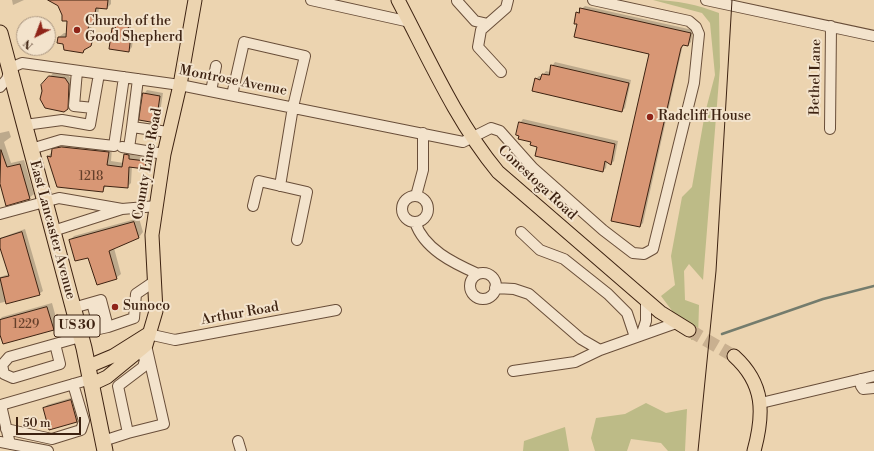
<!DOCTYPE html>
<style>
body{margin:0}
#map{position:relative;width:874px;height:451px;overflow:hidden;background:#ecd4b0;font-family:"Libre Bodoni",serif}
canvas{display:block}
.north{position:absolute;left:16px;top:16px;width:40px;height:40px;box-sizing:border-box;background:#f3e3cc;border:1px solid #aa9681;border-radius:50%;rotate:222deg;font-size:11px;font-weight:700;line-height:16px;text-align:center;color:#3d2211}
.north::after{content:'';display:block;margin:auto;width:14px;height:18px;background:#8f2418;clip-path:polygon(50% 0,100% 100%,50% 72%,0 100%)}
.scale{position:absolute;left:16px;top:417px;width:65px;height:18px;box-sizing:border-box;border:2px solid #3d2211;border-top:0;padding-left:5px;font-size:12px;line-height:14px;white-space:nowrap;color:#3d2211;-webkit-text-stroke:3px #f3e3cc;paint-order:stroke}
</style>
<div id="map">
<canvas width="874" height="451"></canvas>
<div class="north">N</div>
<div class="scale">50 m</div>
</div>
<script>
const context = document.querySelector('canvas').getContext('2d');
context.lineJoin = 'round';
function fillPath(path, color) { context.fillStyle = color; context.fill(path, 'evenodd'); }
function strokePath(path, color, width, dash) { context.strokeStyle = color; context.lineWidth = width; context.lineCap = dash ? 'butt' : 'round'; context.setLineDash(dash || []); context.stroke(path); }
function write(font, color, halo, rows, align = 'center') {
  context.font = font + ' "Libre Bodoni",serif'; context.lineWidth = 4; context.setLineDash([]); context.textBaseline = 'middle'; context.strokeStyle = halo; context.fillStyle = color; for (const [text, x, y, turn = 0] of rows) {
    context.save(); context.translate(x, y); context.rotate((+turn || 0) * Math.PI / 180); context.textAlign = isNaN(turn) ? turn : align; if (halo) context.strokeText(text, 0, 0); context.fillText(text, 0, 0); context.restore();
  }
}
const green = new Path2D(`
 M653,0C676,0 698,5 719,13L720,67L703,280L689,264L684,271L685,300L699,305L698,339L691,340V323L676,316L661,296L675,285L671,256L682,197L692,187L705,113L715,75L710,23L702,13Z
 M646,403L666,413L687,409L685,451H668L661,443L631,439L627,451H595L591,438L596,418L625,414Z
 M565,427L569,451H523L524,441Z`);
const shadow = new Path2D(`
 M12,0H24L13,5Z
 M65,0H111V4L107,8L99,7L98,19L92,23L91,30L96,38L95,40L83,51L64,43L59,37L64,33H67L68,20Z
 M585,6L693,30L691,42L688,45L683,44L643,223L640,226L650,54L578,24L577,13Z
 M120,16L132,18L131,28L134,31L132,47L129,51L112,28L116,25L117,19Z
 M555,62L631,80L625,108L622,111L536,79L539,76H542L546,71L550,72L552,66Z
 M53,73L68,75L72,80L71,105L68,109L50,77Z
 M147,90L163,93L159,119L155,122L144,94Z
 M523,119L618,141L614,161L611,164L607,161L606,168L603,171L539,146L532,141L520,123Z
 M9,131L11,137L4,142L11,163L24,160L34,194L29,198L0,186V133Z
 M66,143L112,148L111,161L124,163L125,154L129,150L133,151V155L149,158V164L145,168L132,166L131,183L127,187L107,185L102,191L48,156L58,146Z
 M139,218L143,232L139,237L114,248L121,274L116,278L70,240L74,236Z
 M25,229L43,291L39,294L0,303V277L9,274L0,245V238Z
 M52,303L58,325L53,329L0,331V319L2,317Z
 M74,397L80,417L76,421L44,409L47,405Z`);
const stream = new Path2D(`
 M722,334L823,299L874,286`);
const building = new Path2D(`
 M48,0H108L107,9L96,8L93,24H89L87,35L92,42L91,46L84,50L83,53L64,50L63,44L57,43L58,37H66L67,21H62V15L58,6Z
 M580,8L691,33L688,46L683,45L681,48L640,227L611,221L649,54L574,37L577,24H574L576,12L579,13Z
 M116,19L129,21L128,31L131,34L129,52L109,49L112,28L115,29Z
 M551,65L629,83L622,112L532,91L535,78L540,80L542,74L549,75Z
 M49,76L65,78L69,84L68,109L64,112L45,108L40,99L42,91L41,85Z
 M143,93L160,96L156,123L139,120Z
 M519,122L615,144L611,165L605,161L603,172L535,156L537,147L530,145L531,142L518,139L519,136L516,135Z
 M62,147L109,152L107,165L122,167L124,154L129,155V159L146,161L145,169L129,167L128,188L104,186L103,192L57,187L47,156L51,157L52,149Z
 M1,150L7,167L20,164L30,199L6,206L0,184Z
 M134,222L139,238L109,251L117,279L97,285L88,258L75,261L69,240Z
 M22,232L40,295L6,304L0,278L9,276L0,248V239Z
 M47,307L54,330L3,344L0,335V320Z
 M71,400L77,422L49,430L43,408Z`);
const majorTunnel = new Path2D(`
 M689,330L734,356`);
const minor = new Path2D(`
 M311,0L410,22
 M706,0L874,36
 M457,1L475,21L488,24
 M77,71L74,106L93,108
 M501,72L478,47L481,30L506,8L508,0
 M138,79L132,127L168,132
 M0,87L7,79L10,68L22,63L180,85L463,142L491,128L500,131L533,168L603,230L633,253L644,254L653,249L694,83L699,34L696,27L689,21L593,0
 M211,91L216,66
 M232,95L244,42L305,56L293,107L280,186
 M25,125L62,120L90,125L99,74
 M830,129L831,26
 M122,147L164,154
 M129,148L132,127
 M31,149L61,140L114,146L124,77
 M416,196L423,170V133
 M402 209a13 13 0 1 1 26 0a13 13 0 1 1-26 0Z
 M253,206L259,181L307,192L297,240
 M122,209L157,206
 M0,214L59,198L122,209L53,231
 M415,222C424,249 453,263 478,274
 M521,232L540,250L564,259L608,294L627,313L635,337
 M470 286a13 13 0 1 1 26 0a13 13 0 1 1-26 0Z
 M495,288L514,289L529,294L581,339L600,350
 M92,303L99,329L108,327
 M73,308L101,300L108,327L134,318L136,294L155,281
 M642,333L646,321V301
 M148,334L175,340L336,310
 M55,344L60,364L13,378L4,374L2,365L9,357L80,337
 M141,350L145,360L143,367L118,386L128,433L164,424L146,345
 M513,371L575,362L600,350L676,323
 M861,379V386L863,389L874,388
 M761,403L874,376
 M6,429L52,439L81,430L84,421L73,384
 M103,441L128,433
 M238,441L241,451
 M0,442L48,451
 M10,444L1,405L91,379`);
const major = new Path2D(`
 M398,0C429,59 456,121 498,172L660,312L689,330
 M734,356C765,384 764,414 754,451
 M89,366L113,356L148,334
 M92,384L107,377L146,345L156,311L152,235L164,154L180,85L195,0`);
const highway = new Path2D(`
 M0,33L84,348L105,451`);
const tram = new Path2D(`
 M698,451L716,271L732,0`);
const markers = [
 [77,30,4,"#8f2418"],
 [650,117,4,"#8f2418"],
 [115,307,4,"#8f2418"]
];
const numberNames = [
 ["1218",91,177],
 ["1229",26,325]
];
const shields = [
 [77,326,46]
];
const shieldNames = [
 ["US 30",77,326]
];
const poiNames = [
 ["Church of the",85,22],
 ["Good Shepherd",85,38],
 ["Radcliff House",658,117],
 ["Sunoco",123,307]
];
const streetNames = [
 ["Bethel Lane",816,77,-89],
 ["Montrose Avenue",233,81,11],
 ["County Line Road",148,164,-80],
 ["Conestoga Road",537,183,43],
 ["East Lancaster Avenue",52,230,75],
 ["Arthur Road",240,314,-10]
];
fillPath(green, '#bdbb87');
fillPath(shadow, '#0003');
strokePath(stream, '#747c6d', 2.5);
fillPath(building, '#d89775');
strokePath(building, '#3d2211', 1);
strokePath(majorTunnel, '#c9b090', 13, [13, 6]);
strokePath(minor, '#694e39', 12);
strokePath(major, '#3d2211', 15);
strokePath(highway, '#3d2211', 17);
strokePath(minor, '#f3e3cc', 10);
strokePath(major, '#ecd4b0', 13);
strokePath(highway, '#ecd4b0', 15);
strokePath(tram, '#3d2211', 1);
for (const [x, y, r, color] of markers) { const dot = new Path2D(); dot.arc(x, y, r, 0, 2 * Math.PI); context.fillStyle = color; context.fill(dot); strokePath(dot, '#f3e3cc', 1.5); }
write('12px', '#643f2a', null, numberNames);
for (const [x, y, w] of shields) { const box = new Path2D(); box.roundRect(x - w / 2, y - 11, w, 22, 3); context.fillStyle = '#f3e3cc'; context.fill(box); strokePath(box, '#3d2211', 1); }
write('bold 13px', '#3d2211', null, shieldNames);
write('14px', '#3d2211', '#f3e3cc', poiNames, 'left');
write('14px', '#3d2211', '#f3e3cc', streetNames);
</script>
